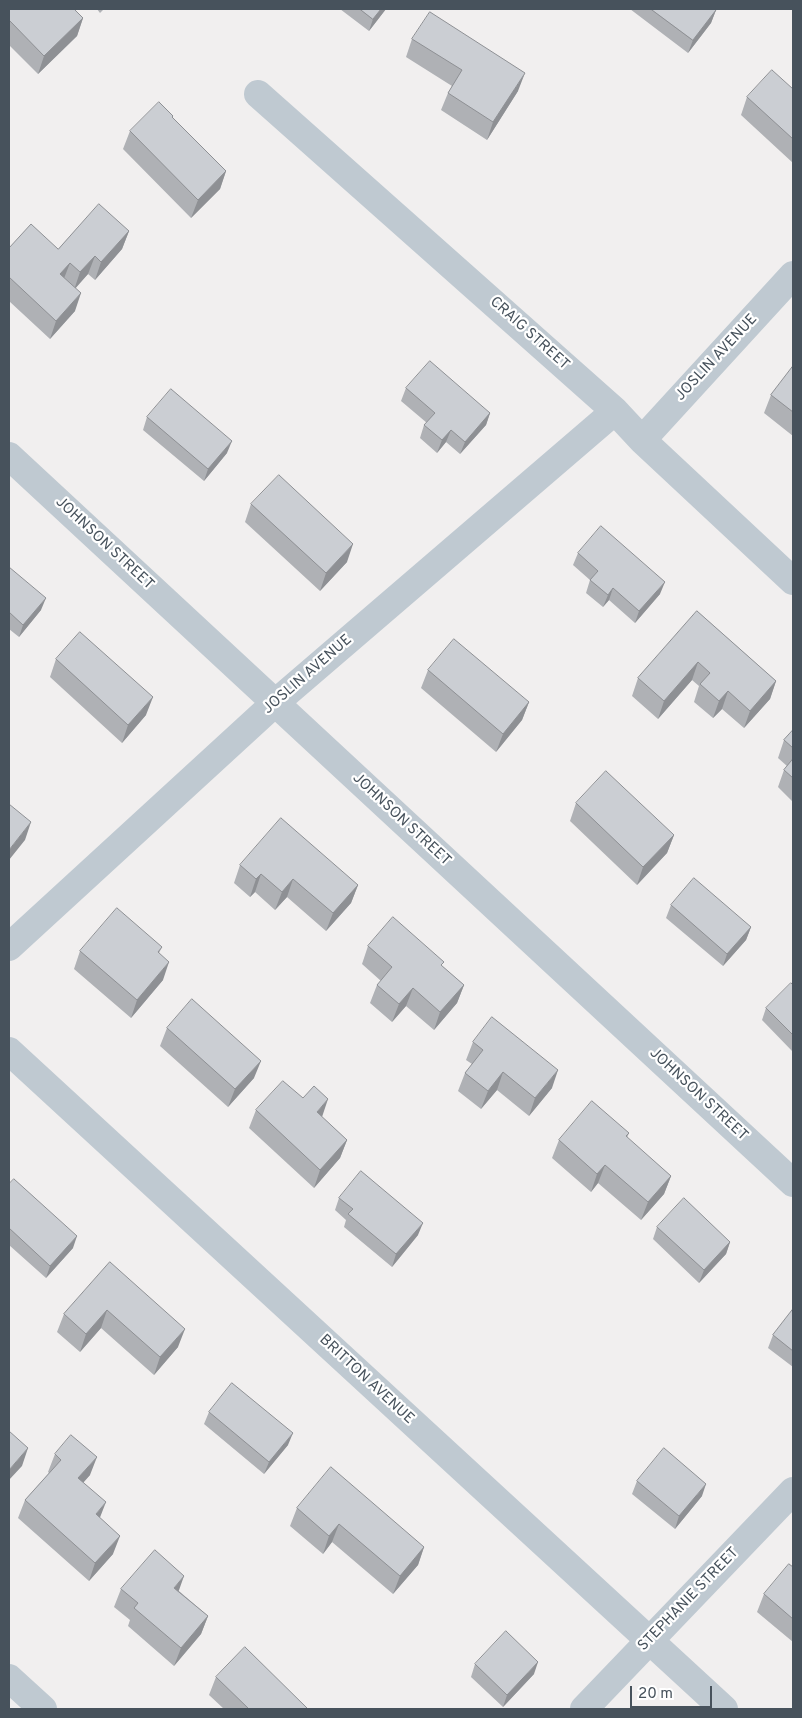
<!DOCTYPE html>
<style>
body{margin:0}
#map{position:relative;width:802px;height:1718px;overflow:hidden;background:#f1efef;font-family:Overpass,sans-serif}
canvas{display:block}
.frame{position:absolute;inset:0;border:10px solid #47525c;pointer-events:none}
.scale{position:absolute;left:630px;top:1686px;width:82px;height:22px;box-sizing:border-box;border:2px solid #47525c;border-top:0;padding-left:6px;font-size:15px;line-height:18px;white-space:nowrap;color:#47525c;-webkit-text-stroke:4px #fff;paint-order:stroke}
</style>
<div id="map">
<canvas width="802" height="1718"></canvas>
<div class="frame"></div>
<div class="scale">20 m</div>
</div>
<script>
const context = document.querySelector('canvas').getContext('2d');
context.lineJoin = 'round';
function strokePath(path, color, width, dash) { context.strokeStyle = color; context.lineWidth = width; context.lineCap = dash ? 'butt' : 'round'; context.setLineDash(dash || []); context.stroke(path); }
function fillPath(path, color) { context.fillStyle = color; context.fill(path, 'evenodd'); }
function write(font, color, halo, rows, align = 'center') {
  context.font = font + ' Overpass,sans-serif'; context.lineWidth = 4.5; context.setLineDash([]); context.textBaseline = 'middle'; context.strokeStyle = halo; context.fillStyle = color; for (const [text, x, y, turn = 0] of rows) {
    context.save(); context.translate(x, y); context.rotate((+turn || 0) * Math.PI / 180); context.textAlign = isNaN(turn) ? turn : align; if (halo) context.strokeText(text, 0, 0); context.fillText(text, 0, 0); context.restore();
  }
}
const minor = new Path2D(`
 M258,94L615,411L642,440L793,581
 M642,440L793,275
 M9,456L793,1183
 M9,947L275,703L615,411
 M9,1051L724,1709
 M9,1678L43,1709
 M584,1709L793,1491`);
const wall = new Path2D(`
 M9,9L83,18L77,36L38,74L9,45Z
 M97,9H104L100,13Z
 M340,9H386L369,31Z
 M630,9H714L716,10L711,23L688,53Z
 M412,39L518,91L487,140L441,110L448,93L452,86L406,57Z
 M793,89V163L741,115L747,97Z
 M172,117L226,171L220,189L191,218L123,149L130,131Z
 M129,231L122,249L95,280L88,274L75,288V311L50,339L9,301V248L58,249Z
 M793,366V436L764,413L771,395Z
 M406,388L490,413L486,425L460,454L446,442L437,453L420,438L424,425L427,423L401,401Z
 M147,417L227,453L204,481L143,430Z
 M251,504L347,562L320,591L245,522Z
 M578,553L660,594L635,623L609,600L603,607L586,593L590,580L573,565Z
 M9,567L41,610L19,637L9,629Z
 M697,611L776,681L770,699L744,728L722,709L713,718L694,702L699,686L692,680L658,719L632,696L638,678Z
 M56,659L146,715L122,743L50,677Z
 M428,670L529,702L522,720L496,752L421,688Z
 M793,730V802L778,787L784,770L787,766L778,758L784,740Z
 M576,803L674,835L667,853L637,885L570,821Z
 M240,865L358,885L351,903L326,931L287,897L275,910L255,892L250,897L234,883Z
 M671,905L751,927L746,940L723,966L666,918Z
 M368,946L442,966L464,985L457,1003L434,1030L406,1006L392,1022L370,1003L377,985L381,981L362,964Z
 M162,947L159,953L163,980L131,1018L74,969L80,951Z
 M793,985V1052L762,1020L766,1008Z
 M167,1028L254,1078L228,1107L160,1046Z
 M473,1042L552,1088L529,1116L497,1090L481,1109L458,1091L465,1073L472,1064L466,1060Z
 M256,1110L322,1117L347,1140L340,1158L314,1188L249,1128Z
 M629,1133L627,1138L671,1176L664,1194L641,1220L598,1183L591,1192L552,1158L559,1140Z
 M9,1184L73,1248L46,1278L9,1245Z
 M339,1198L418,1235L392,1267L344,1227L346,1220L335,1210Z
 M657,1227L730,1242L726,1254L699,1283L653,1239Z
 M110,1262L178,1347L154,1375L101,1328L80,1352L57,1332L64,1314Z
 M793,1309V1367L768,1348L773,1335Z
 M209,1412L288,1445L264,1474L204,1424Z
 M55,1454L90,1475L83,1483L113,1554L89,1581L18,1518L25,1500L49,1473L48,1472Z
 M637,1481L702,1496L675,1529L632,1494Z
 M297,1508L424,1547L418,1565L393,1594L332,1542L323,1554L290,1526Z
 M793,1567V1642L757,1612L764,1594Z
 M121,1589L179,1591L208,1616L201,1634L174,1666L128,1626L130,1620L114,1607Z
 M475,1664L534,1674L503,1707L471,1677Z
 M216,1677L308,1709H224L209,1695Z`);
const shadedWall = new Path2D(`
 M381,9H386L369,31L373,19Z
 M716,10L711,23L688,53L693,40Z
 M83,18L77,36L38,74L44,56Z
 M525,73L518,91L487,140L493,122Z
 M226,171L220,189L191,218L198,200Z
 M129,231L122,249L95,280L101,262Z
 M95,256L88,274L74,290L80,272Z
 M70,263L63,281L60,274Z
 M81,293L75,311L50,339L56,321Z
 M490,413L486,425L460,454L465,442Z
 M451,430L446,442L437,453L442,440Z
 M232,441L227,453L204,481L208,469Z
 M353,544L347,562L320,591L326,573Z
 M665,582L660,594L635,623L639,611Z
 M613,588L609,600L603,607L608,595Z
 M46,598L41,610L19,637L23,625Z
 M698,662L692,680L658,719L664,701Z
 M776,681L770,699L744,728L750,711Z
 M728,691L722,709L713,718L719,701Z
 M153,697L146,715L122,743L128,725Z
 M529,702L522,720L496,752L503,734Z
 M31,822L25,840L9,860V850Z
 M674,835L667,853L637,885L643,867Z
 M261,874L255,892L250,897L256,879Z
 M293,879L287,897L275,910L282,892Z
 M358,885L351,903L326,931L333,913Z
 M751,927L746,940L723,966L727,954Z
 M169,962L163,980L131,1018L137,1000Z
 M464,985L457,1003L434,1030L440,1012Z
 M413,988L406,1006L392,1022L399,1004Z
 M261,1061L254,1078L228,1107L235,1089Z
 M558,1070L552,1088L529,1116L535,1098Z
 M503,1072L497,1090L481,1109L488,1091Z
 M328,1099L322,1117L317,1112Z
 M347,1140L340,1158L314,1188L320,1170Z
 M605,1165L598,1183L591,1192L597,1174Z
 M671,1176L664,1194L641,1220L648,1202Z
 M423,1223L418,1235L392,1267L396,1254Z
 M77,1236L73,1248L46,1278L50,1266Z
 M730,1242L726,1254L699,1283L704,1270Z
 M107,1310L101,1328L80,1352L86,1334Z
 M185,1329L178,1347L154,1375L160,1357Z
 M293,1433L288,1445L264,1474L269,1462Z
 M28,1448L22,1466L9,1480V1470Z
 M97,1457L90,1475L71,1496L78,1478Z
 M706,1484L702,1496L675,1529L679,1516Z
 M106,1502L99,1520L96,1514Z
 M339,1524L332,1542L323,1554L329,1536Z
 M120,1536L113,1554L89,1581L95,1563Z
 M424,1547L418,1565L393,1594L400,1576Z
 M184,1576L178,1593L174,1588Z
 M208,1616L201,1634L174,1666L181,1648Z
 M538,1662L534,1674L503,1707L507,1695Z`);
const building = new Path2D(`
 M9,9H74L83,18L44,56L9,20Z
 M360,9H381L373,19Z
 M651,9H714L716,10L693,40Z
 M430,12L525,73L493,122L448,93L462,70L412,39Z
 M772,70L793,89V139L747,97Z
 M159,102L173,116L172,117L226,171L198,200L130,131Z
 M99,204L129,231L101,262L95,256L80,272L70,263L60,274L81,293L56,321L9,277V248L31,224L58,249Z
 M430,361L490,413L465,442L451,430L442,440L424,425L435,413L406,388Z
 M793,366V412L771,395Z
 M171,389L232,441L208,469L147,417Z
 M279,475L353,544L326,573L251,504Z
 M601,526L665,582L639,611L613,588L608,595L590,580L598,571L578,553Z
 M9,567L46,598L23,625L9,612Z
 M697,611L776,681L750,711L728,691L719,701L700,684L710,673L698,662L664,701L638,678Z
 M80,632L153,697L128,725L56,659Z
 M454,639L529,702L503,734L428,670Z
 M793,730V748L784,740Z
 M793,759V778L784,770Z
 M606,771L674,835L643,867L576,803Z
 M9,804L31,822L9,850Z
 M281,818L358,885L333,913L293,879L282,892L261,874L256,879L240,865Z
 M694,878L751,927L727,954L671,905Z
 M117,908L162,947L158,952L169,962L137,1000L80,951Z
 M393,917L444,962L441,965L464,985L440,1012L413,988L399,1004L377,985L392,967L368,946Z
 M791,983L793,985V1035L766,1008Z
 M192,999L261,1061L235,1089L167,1028Z
 M492,1017L558,1070L535,1098L503,1072L488,1091L465,1073L483,1050L473,1042Z
 M283,1081L303,1098L314,1086L328,1099L317,1112L347,1140L320,1170L256,1110Z
 M592,1101L629,1133L626,1136L671,1176L648,1202L605,1165L597,1174L559,1140Z
 M361,1171L423,1223L396,1254L348,1214L353,1209L339,1198Z
 M14,1179L77,1236L50,1266L9,1228V1184Z
 M684,1198L730,1242L704,1270L657,1227Z
 M110,1262L185,1329L160,1357L107,1310L86,1334L64,1314Z
 M793,1309V1351L773,1335Z
 M232,1383L293,1433L269,1462L209,1412Z
 M9,1431L28,1448L9,1470Z
 M71,1435L97,1457L78,1478L106,1502L96,1514L120,1536L95,1563L25,1500L61,1460L55,1454Z
 M664,1448L706,1484L679,1516L637,1481Z
 M331,1467L424,1547L400,1576L339,1524L329,1536L297,1508Z
 M155,1550L184,1576L174,1588L208,1616L181,1648L134,1608L138,1603L121,1589Z
 M789,1564L793,1567V1619L764,1594Z
 M506,1631L538,1662L507,1695L475,1664Z
 M245,1647L308,1709H249L216,1677Z`);
const streetNames = [
 ["CRAIG STREET",529,334,42],
 ["JOSLIN AVENUE",717,358,-47],
 ["JOHNSON STREET",104,544,43],
 ["JOSLIN AVENUE",308,675,-41],
 ["JOHNSON STREET",401,820,43],
 ["JOHNSON STREET",698,1095,43],
 ["BRITTON AVENUE",366,1380,43],
 ["STEPHANIE STREET",689,1600,-46]
];
strokePath(minor, '#bfc9d1', 28);
fillPath(wall, '#afb1b5');
fillPath(shadedWall, '#8e9094');
fillPath(building, '#cbced3');
strokePath(building, '#8e9094', 1);
write('15px', '#47525c', '#fff', streetNames);
</script>
